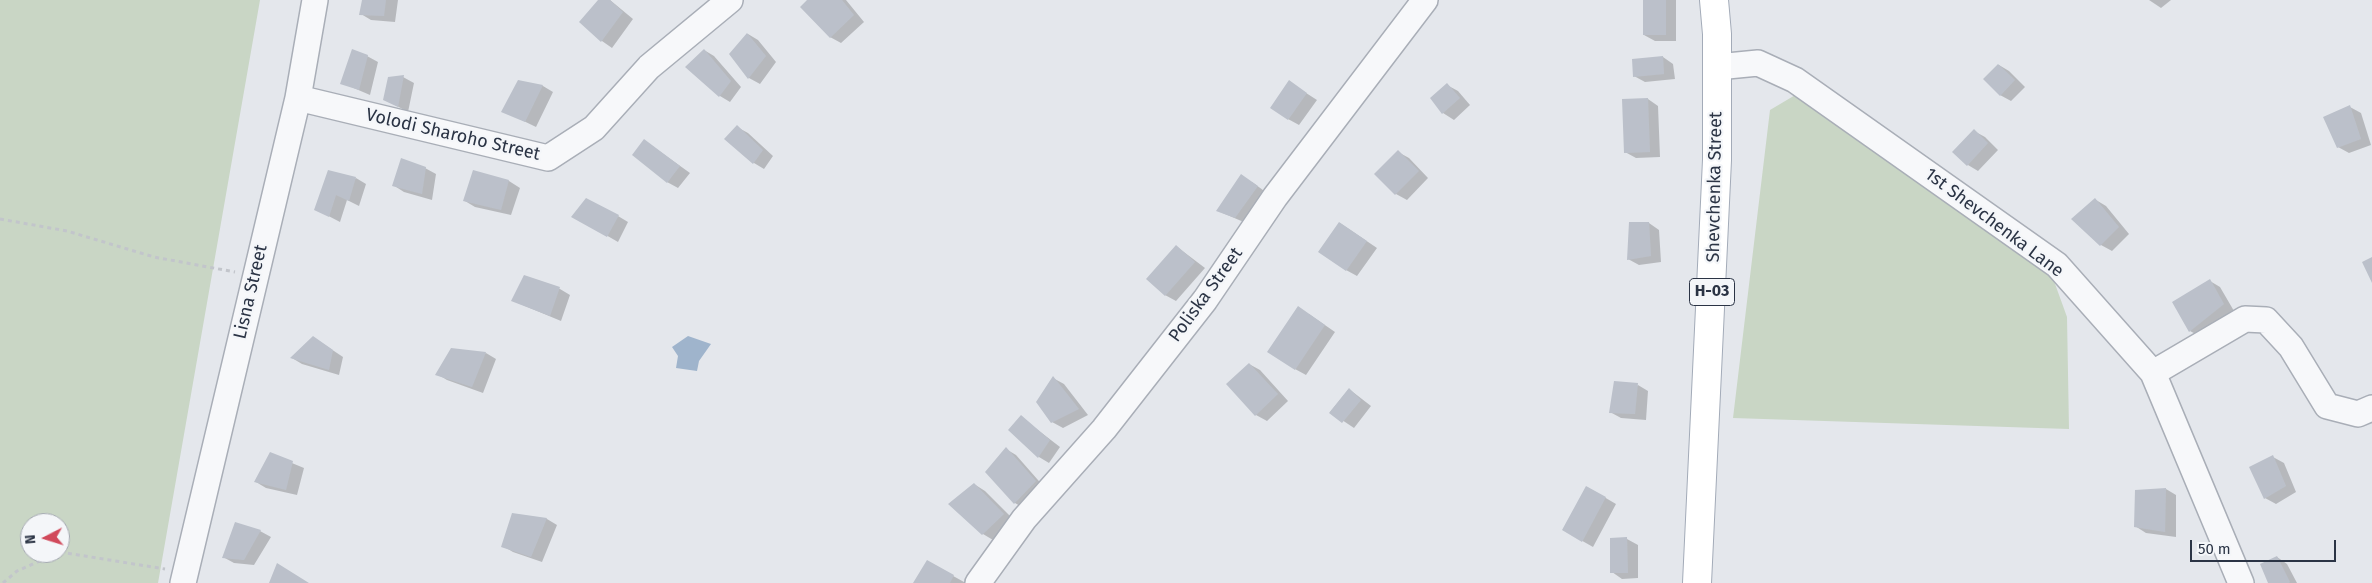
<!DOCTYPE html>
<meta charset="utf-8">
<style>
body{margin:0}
#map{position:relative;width:2372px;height:583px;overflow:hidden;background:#e4e7ec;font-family:"Fira Sans",sans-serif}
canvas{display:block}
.north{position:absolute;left:20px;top:513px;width:50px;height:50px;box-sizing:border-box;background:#f4f6f9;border:1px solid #a4a8b1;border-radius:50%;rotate:265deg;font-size:14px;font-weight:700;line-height:20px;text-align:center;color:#2b3445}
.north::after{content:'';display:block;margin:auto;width:18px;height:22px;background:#d1495b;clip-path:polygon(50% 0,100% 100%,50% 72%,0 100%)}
.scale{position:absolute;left:2190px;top:540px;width:146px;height:22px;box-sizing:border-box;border:2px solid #2b3445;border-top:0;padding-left:6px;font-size:15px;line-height:18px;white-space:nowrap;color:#2b3445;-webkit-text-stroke:4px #f4f6f9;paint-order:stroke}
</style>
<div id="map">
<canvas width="2372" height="583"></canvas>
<div class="north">N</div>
<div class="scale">50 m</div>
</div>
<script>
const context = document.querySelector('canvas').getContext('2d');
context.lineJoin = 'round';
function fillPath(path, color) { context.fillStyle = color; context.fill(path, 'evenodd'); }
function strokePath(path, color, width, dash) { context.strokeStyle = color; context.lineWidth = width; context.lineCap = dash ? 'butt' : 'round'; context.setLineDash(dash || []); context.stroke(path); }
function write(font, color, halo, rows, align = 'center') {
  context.font = font + ' "Fira Sans",sans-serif'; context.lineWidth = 4.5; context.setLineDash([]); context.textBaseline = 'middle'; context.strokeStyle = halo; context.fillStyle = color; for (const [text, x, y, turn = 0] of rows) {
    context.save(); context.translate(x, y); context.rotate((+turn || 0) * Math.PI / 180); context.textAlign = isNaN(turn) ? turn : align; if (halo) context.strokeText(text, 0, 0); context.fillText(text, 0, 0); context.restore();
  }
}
const green = new Path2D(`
 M0,0H260L158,583H0ZM30,523H60V553H30Z
 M1797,94L2050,270L2067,317L2069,429L1733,418L1770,110Z`);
const water = new Path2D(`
 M688,336L711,344L699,361L697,371L676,368L678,356L672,347Z`);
const shadow = new Path2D(`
 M363,0H398L395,22L371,20L361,14Z
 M600,0H610L633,19L612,48L602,41L581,22Z
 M809,0H846L864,22L841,43L830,37Z
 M1644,0H1676V41H1655L1644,35Z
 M2149,0H2171L2161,8Z
 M748,34L758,40L776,62L760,84L749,78L730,54Z
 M704,50L714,56L741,87L730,102L720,96Z
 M367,56L378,62L370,95L342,83Z
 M1663,57L1673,64L1675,79L1645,82L1634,76Z
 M1999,65L2009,71L2025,87L2011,101L2000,95Z
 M403,77L414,83L408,112L395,105Z
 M519,81L543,86L553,92L536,127L503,111Z
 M1289,82L1317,100L1299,125L1288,119Z
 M1447,85L1458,91L1470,105L1454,120L1443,113L1432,98Z
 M1648,99L1658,106L1660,157L1636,158L1625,152Z
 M2350,107L2361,113L2371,145L2349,153L2338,147Z
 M737,127L748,133L773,156L764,169L754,163L726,139Z
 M1974,131L1985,137L1998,150L1978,171L1968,165Z
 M644,140L690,173L678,188L667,182Z
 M1398,152L1409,158L1428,178L1407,200L1396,194Z
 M425,168L436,174L432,200L404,192L393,185Z
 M474,171L509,181L520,188L511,215L475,207L465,201Z
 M356,178L366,184L359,206L347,200L340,222L315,209Z
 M1252,182L1267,193L1246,223L1218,211Z
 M2096,200L2106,206L2129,234L2112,251L2101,245Z
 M573,216H618L628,222L618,242Z
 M1340,223L1377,248L1357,276L1346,270Z
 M1649,223L1659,230L1661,262L1639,265L1628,259Z
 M1176,246L1205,268L1176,301L1165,295Z
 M524,276L560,289L570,295L561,321L513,301Z
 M2210,281L2220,287L2234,311L2201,337L2190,331Z
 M1309,314L1335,332L1306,375L1295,369Z
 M313,337L343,357L339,375L302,364L292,358Z
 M486,353L496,359L483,393L447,380L437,374Z
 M1249,364L1260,370L1288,401L1267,421L1256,415Z
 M1053,378L1064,384L1088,415L1063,428L1052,422Z
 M1638,385L1648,391L1646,420L1621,418L1610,412Z
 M1349,389L1371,406L1354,428L1330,412Z
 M1021,417L1060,447L1049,463L1039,457Z
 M1006,449L1016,455L1045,488L1025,509L1015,503Z
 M270,454L304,468L297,495L266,488L256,482Z
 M2273,457L2284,463L2296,492L2276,504L2265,498Z
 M974,484L985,491L1014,520L993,540L983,534Z
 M1587,487L1616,504L1593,547L1563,530Z
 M2166,489L2176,495V537L2146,533L2135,526Z
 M513,514L547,519L557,525L542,562L513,552L503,546Z
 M260,531L271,537L254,565L234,563L223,557Z
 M1627,539L1638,545V578L1622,579L1612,572Z
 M2277,557L2287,564L2297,583H2270Z
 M928,562L964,582V583H915Z`);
const building = new Path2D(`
 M362,0H386L384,16L359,15Z
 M598,0H610L623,12L601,42L579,22Z
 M807,0H842L854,15L830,38L800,7Z
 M1643,0H1666V35H1643Z
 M747,33L766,56L748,79L729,54Z
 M352,49L368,55L359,90L340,84Z
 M704,49L731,81L719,97L685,67Z
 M1663,56L1664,74L1633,77L1632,59Z
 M1998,64L2015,80L2000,96L1983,79Z
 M404,75L398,107L383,100L388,77Z
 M518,80L543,85L525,122L501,112Z
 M1289,80L1307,93L1288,120L1270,108Z
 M1447,83L1460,98L1442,114L1430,98Z
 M1648,98L1650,152L1624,153L1622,99Z
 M2350,105L2361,139L2337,148L2323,117Z
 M737,125L763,150L753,164L724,139Z
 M1974,129L1988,143L1967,166L1952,152Z
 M644,139L680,166L667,183L632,155Z
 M1398,150L1419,171L1395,195L1374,174Z
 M401,158L426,167L422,194L392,186Z
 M328,170L356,177L349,201L336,195L329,217L314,210Z
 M473,170L509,180L501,210L463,201Z
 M1241,174L1258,186L1235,218L1216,211Z
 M586,198L619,215L607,237L571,217Z
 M2095,198L2119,227L2100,246L2071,219Z
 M1339,222L1367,241L1346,271L1318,252Z
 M1629,222H1649L1651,256L1627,260Z
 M1176,245L1195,262L1165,296L1146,279Z
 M2372,257V283L2362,262Z
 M524,275L560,287L550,316L511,301Z
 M2210,279L2224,304L2189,332L2172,302Z
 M1298,306L1325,325L1295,370L1267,352Z
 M313,336L333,350L329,370L290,358Z
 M451,348L486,352L472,387L435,375Z
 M1249,363L1278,394L1255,416L1226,384Z
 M1053,376L1079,409L1051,423L1036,402Z
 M1614,381L1638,383L1635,414L1609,413Z
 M1349,388L1361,400L1342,423L1329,413Z
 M1021,415L1050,440L1038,458L1008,430Z
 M1006,447L1036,481L1014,504L985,472Z
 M270,452L293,461L286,490L254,482Z
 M2273,455L2286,486L2264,499L2249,467Z
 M974,483L1004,514L982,535L948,504Z
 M1586,486L1606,497L1582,542L1562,530Z
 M2166,488L2165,532L2134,527L2135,490Z
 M512,513L547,518L531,557L501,547Z
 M235,522L261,530L244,560L222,558Z
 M1627,537L1628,573H1610V538Z
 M2277,556L2290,582L2289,583H2268L2260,564Z
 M927,560L954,575L950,583H913Z
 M277,563L309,583H269Z`);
const path = new Path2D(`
 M0,219L67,231L154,257L235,272
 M60,552L165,569
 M3,583L17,571L58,553`);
const minor = new Path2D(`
 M1717,67L1758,63L1795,80L2057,265L2153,373L2241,583
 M298,98L548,158L594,128L649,67L730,0
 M2153,373L2245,319L2266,320L2291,347L2327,406L2358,414L2372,408
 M183,583L298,98L315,0
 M978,583L1024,519L1104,429L1205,300L1275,197L1425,0`);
const major = new Path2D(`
 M1697,583L1717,160V34L1714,0`);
const shields = [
 [1712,292,45]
];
const shieldNames = [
 ["Н-03",1712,292]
];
const streetNames = [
 ["Volodi Sharoho Street",453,135,13],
 ["Shevchenka Street",1715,187,-89],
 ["1st Shevchenka Lane",1994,223,37],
 ["Lisna Street",251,292,-77],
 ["Poliska Street",1206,295,-54]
];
fillPath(green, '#c9d6c5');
fillPath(water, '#9fb4cc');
fillPath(shadow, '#0003');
fillPath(building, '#bbc0ca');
strokePath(minor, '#a9aeb7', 28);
strokePath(major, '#a3abb8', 30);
strokePath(path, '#c2c5cb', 3, [4, 4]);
strokePath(minor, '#f7f8fa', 25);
strokePath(major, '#fff', 28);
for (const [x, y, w] of shields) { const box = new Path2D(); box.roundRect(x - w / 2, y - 13.5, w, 27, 4); context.fillStyle = '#f4f6f9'; context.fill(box); strokePath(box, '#2b3445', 1); }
write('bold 16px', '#2b3445', null, shieldNames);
write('18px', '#2b3445', '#f4f6f9', streetNames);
</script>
